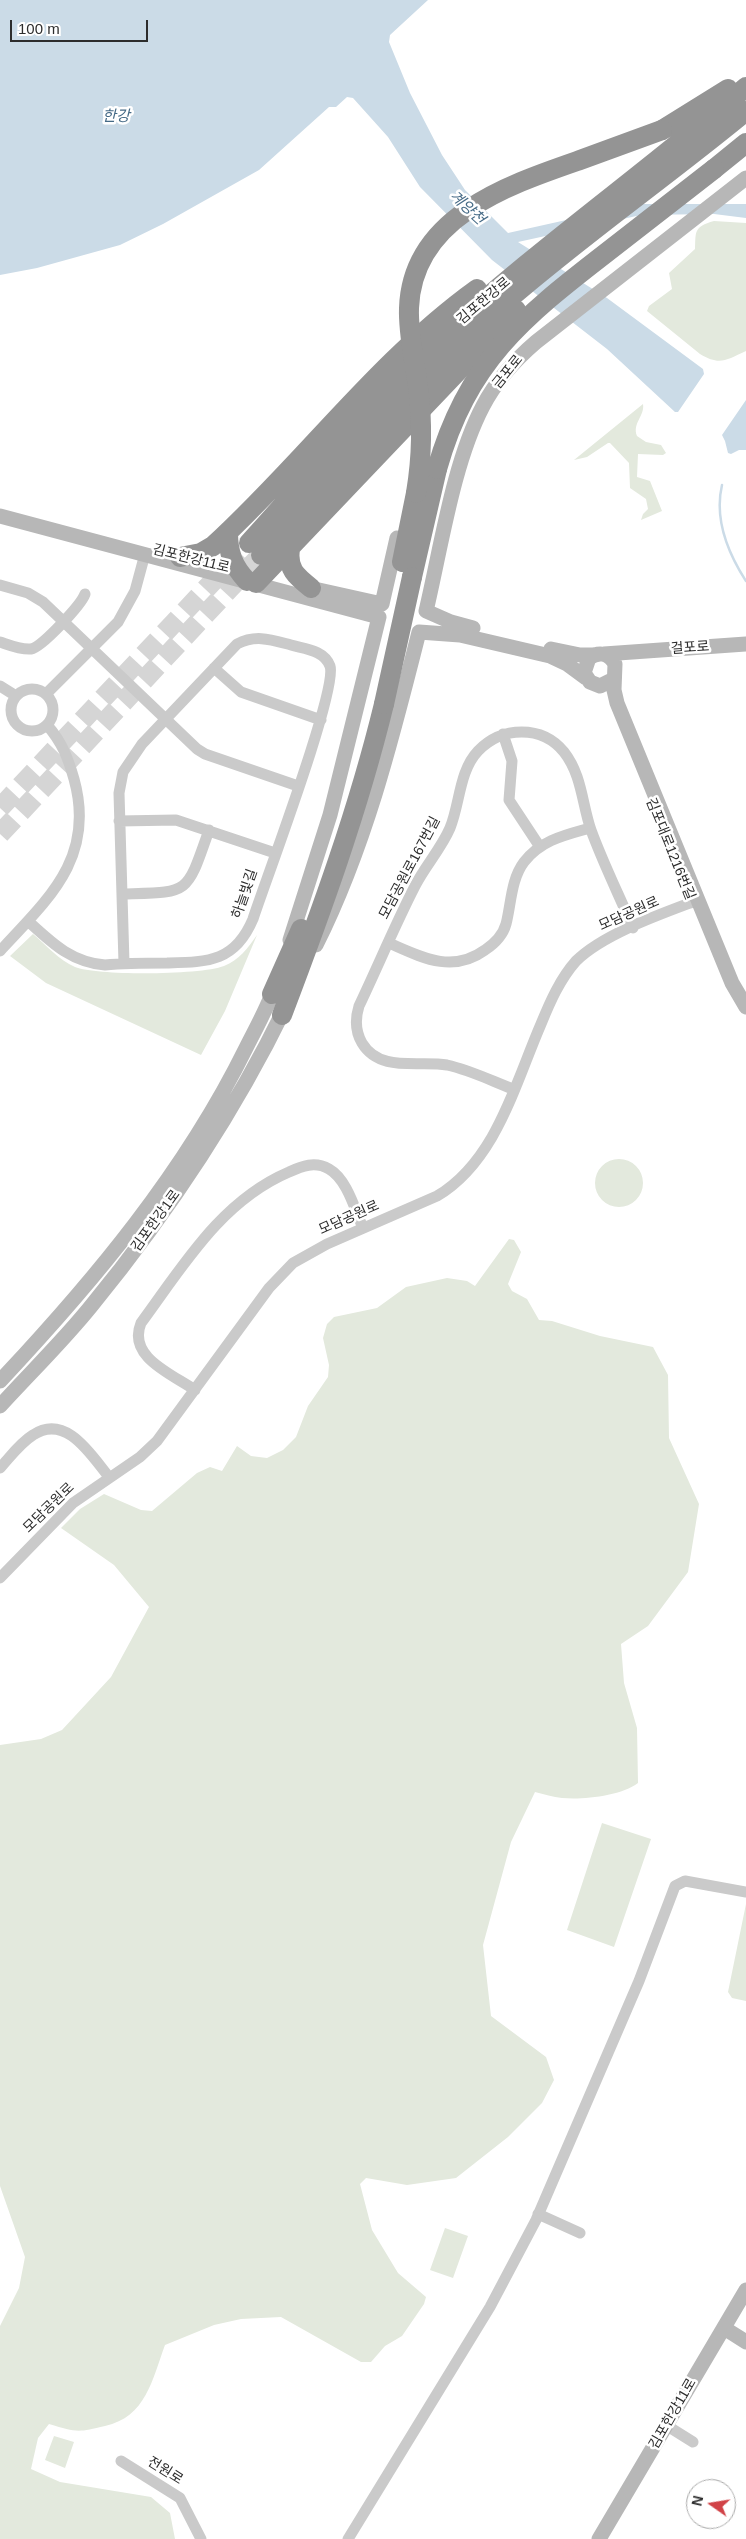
<!DOCTYPE html>
<meta charset="utf-8">
<style>
body{margin:0}
#map{position:relative;width:746px;height:2539px;overflow:hidden;background:#fff;font-family:Helvetica,sans-serif}
canvas{display:block}
.north{position:absolute;left:686px;top:2479px;width:50px;height:50px;box-sizing:border-box;background:#fff;border:1px solid #ababab;border-radius:50%;rotate:283deg;font-size:14px;font-weight:700;line-height:20px;text-align:center;color:#2d2d2d}
.north::after{content:'';display:block;margin:auto;width:18px;height:22px;background:#d14347;clip-path:polygon(50% 0,100% 100%,50% 72%,0 100%)}
.scale{position:absolute;left:10px;top:20px;width:138px;height:22px;box-sizing:border-box;border:2px solid #2d2d2d;border-top:0;padding-left:6px;font-size:15px;line-height:18px;white-space:nowrap;color:#2d2d2d;-webkit-text-stroke:4px #fff;paint-order:stroke}
</style>
<div id="map">
<canvas width="746" height="2539"></canvas>
<div class="north">N</div>
<div class="scale">100 m</div>
</div>
<script>
const context = document.querySelector('canvas').getContext('2d');
context.lineJoin = 'round';
function fillPath(path, color) { context.fillStyle = color; context.fill(path, 'evenodd'); }
function strokePath(path, color, width, dash) { context.strokeStyle = color; context.lineWidth = width; context.lineCap = dash ? 'butt' : 'round'; context.setLineDash(dash || []); context.stroke(path); }
function write(font, color, halo, rows, align = 'center') {
  context.font = font + ' Helvetica,"Noto Sans KR",sans-serif'; context.lineWidth = 5; context.setLineDash([]); context.textBaseline = 'middle'; context.strokeStyle = halo; context.fillStyle = color; for (const [text, x, y, turn = 0] of rows) {
    context.save(); context.translate(x, y); context.rotate((+turn || 0) * Math.PI / 180); context.textAlign = isNaN(turn) ? turn : align; if (halo) context.strokeText(text, 0, 0); context.fillText(text, 0, 0); context.restore();
  }
}
const green = new Path2D(`
 M714,221L746,223V351C726,360 720,366 700,354L647,311L649,306L672,289L669,273L695,249C696,232 693,227 714,221Z
 M643,404C645,416 632,423 637,436L646,442L661,445L666,453L663,455L638,454L637,477L650,481L662,511L641,520L643,514L648,509L646,499L630,488L629,463L610,443H608L587,457L574,460Z
 M33,934C46,945 59,960 75,967C98,976 201,975 224,966C239,960 248,948 257,935L225,1011L201,1055L46,983L10,956Z
 M595 1183a24 24 0 1 1 48 0a24 24 0 1 1-48 0Z
 M509,1239L514,1240L521,1252L508,1284L512,1291L527,1299L539,1320L552,1321L600,1336L653,1347L668,1375L669,1438L699,1504L688,1572L648,1626L621,1644L624,1683L637,1728L638,1783C621,1796 583,1800 562,1798C553,1797 544,1794 535,1792L511,1842L483,1945L491,2016L546,2057L554,2080L542,2103L508,2137L456,2178L407,2185L366,2178L360,2184L372,2230L398,2273L426,2297L424,2304L402,2336L385,2346L371,2362H361L281,2317L241,2319L214,2325L165,2345C152,2380 146,2417 105,2426C77,2433 76,2432 49,2424L38,2438L31,2469L60,2482L151,2497L170,2513L175,2539H0V2326L19,2288L25,2257L0,2186V1745L41,1739L62,1730L111,1677L149,1607L114,1565L61,1528L80,1509L104,1494L141,1510L152,1511L197,1473L210,1467L222,1471L237,1446L251,1456L267,1458L283,1450L296,1437L308,1406L328,1377L329,1365L323,1338L327,1324L334,1317L377,1308L406,1287L447,1278L467,1281L475,1286Z
 M602,1823L651,1839L614,1947L567,1930Z
 M746,1904V2001L732,1998L728,1992Z
 M445,2228L468,2236L453,2278L430,2270Z
 M54,2436L74,2442L65,2468L45,2460Z`);
const water = new Path2D(`
 M0,0H428L390,35L389,42L410,93L442,155L465,190L508,233L638,204H746V218L714,214L641,215L518,242L607,298L703,369L704,374L678,412H675L607,349L492,260L420,187L388,137L353,98L347,97L336,107H329L259,170L163,224L120,245L37,268L0,275Z
 M746,400V450H739L731,454L728,453L725,441L722,435Z`);
const stream = new Path2D(`
 M722,485C714,519 728,553 746,581`);
const highwayTunnel = new Path2D(`
 M0,808L249,543
 M0,834L261,555`);
const street = new Path2D(`
 M0,585L28,593L43,602L197,749L205,754L298,786
 M0,642C9,645 21,650 31,649C42,647 81,605 85,594
 M214,668L241,692L321,720
 M0,686L16,696
 M11 710a21 21 0 1 1 42 0a21 21 0 1 1-42 0Z
 M46,694L118,622L135,591L145,554
 M503,734L512,761L509,800L540,847
 M119,821L176,820L275,853
 M122,894C190,892 186,896 209,830
 M28,921C52,943 71,962 105,965C126,963 147,963 167,963C208,962 235,962 253,919C265,882 338,689 330,666C324,650 305,649 291,645C272,640 256,634 237,644L142,744L123,772L119,793L124,963
 M389,943C421,957 452,974 485,950C494,944 503,935 506,924C511,905 511,879 524,862C541,840 565,835 590,828
 M0,951C48,899 96,858 74,779C68,758 62,742 47,725
 M513,1089C492,1081 470,1070 447,1065C419,1060 380,1073 362,1043C355,1031 355,1019 359,1006C378,966 395,925 415,886C425,866 441,849 450,828C460,804 459,771 478,751C502,726 542,725 564,752C582,775 582,804 591,830C603,863 619,895 633,928
 M195,1390C172,1374 127,1357 141,1323C183,1266 221,1201 289,1172C302,1166 315,1161 329,1169C347,1179 355,1210 363,1228
 M0,1468C10,1457 20,1443 33,1435C66,1413 91,1455 109,1477
 M0,1578L73,1503L140,1457L157,1441L269,1288L293,1263L327,1244L437,1196C496,1161 515,1084 541,1024C550,1002 560,979 576,961C603,934 661,914 698,900
 M538,2214L580,2233
 M669,2427L693,2442
 M121,2461L180,2498L201,2539
 M348,2539L490,2307L536,2220L639,1981L675,1886L685,1881L746,1892`);
const secondary = new Path2D(`
 M0,516L379,617L330,815L290,940
 M310,588L382,604L397,538
 M473,628L451,622L426,611C441,548 453,463 483,406C496,381 515,360 536,342L746,178
 M551,649L580,655H593
 M604,654L746,644
 M614,679L600,686L590,682L584,673L589,658C599,651 609,653 615,664L614,690L617,703L732,983L746,1007
 M316,945C365,847 392,739 419,632L460,635L550,656L567,664L586,678
 M0,1381C94,1281 185,1172 246,1048C256,1028 268,1007 275,986
 M0,1406C31,1372 64,1340 92,1305C169,1211 233,1115 286,1006
 M724,2328L746,2342
 M599,2539L746,2290`);
const highway = new Path2D(`
 M662,130L728,89
 M714,169L746,143
 M228,532C228,553 233,566 247,581
 M249,543C310,476 370,404 437,342C535,251 645,174 746,87
 M290,549C287,569 296,576 311,588
 M261,555C340,470 416,380 503,304C581,236 666,177 746,111
 M180,557L201,553L213,546C304,463 377,361 477,289
 M402,562L416,493
 M412,577L437,469
 M256,583L516,310
 M272,994L301,929
 M282,1015C321,912 358,811 384,704`);
const highwayBridge = new Path2D(`
 M437,469C467,362 522,318 606,253C642,225 678,197 714,169
 M416,493C422,457 423,424 418,387C415,361 408,335 409,308C412,217 508,185 580,160C608,150 635,140 662,130
 M384,704L412,577`);
const streetNames = [
 ["김포한강로",484,301,-40],
 ["금포로",508,372,-51],
 ["김포한강11로",191,559,14],
 ["걸포로",690,648,-4],
 ["김포대로1216번길",670,849,68],
 ["모담공원로167번길",410,868,-62],
 ["하늘빛길",245,894,-71],
 ["모담공원로",629,914,-24],
 ["모담공원로",349,1218,-24],
 ["김포한강1로",156,1221,-54],
 ["모담공원로",49,1508,-44],
 ["김포한강11로",673,2414,-60],
 ["전원로",165,2471,32]
];
const waterNames = [
 ["한강",116,117],
 ["계양천",467,208,43]
];
fillPath(green, '#e3e9dd');
fillPath(water, '#cbdbe7');
strokePath(stream, '#cbdbe7', 2.5);
strokePath(highwayTunnel, '#d5d5d5', 20, [20, 10]);
strokePath(street, '#cacaca', 11);
strokePath(secondary, '#b7b7b7', 15);
strokePath(highway, '#949494', 20);
strokePath(highwayBridge, '#949494', 20);
write('14px', '#2d2d2d', '#fff', streetNames);
write('italic 15px', '#456a86', '#fff', waterNames);
</script>
